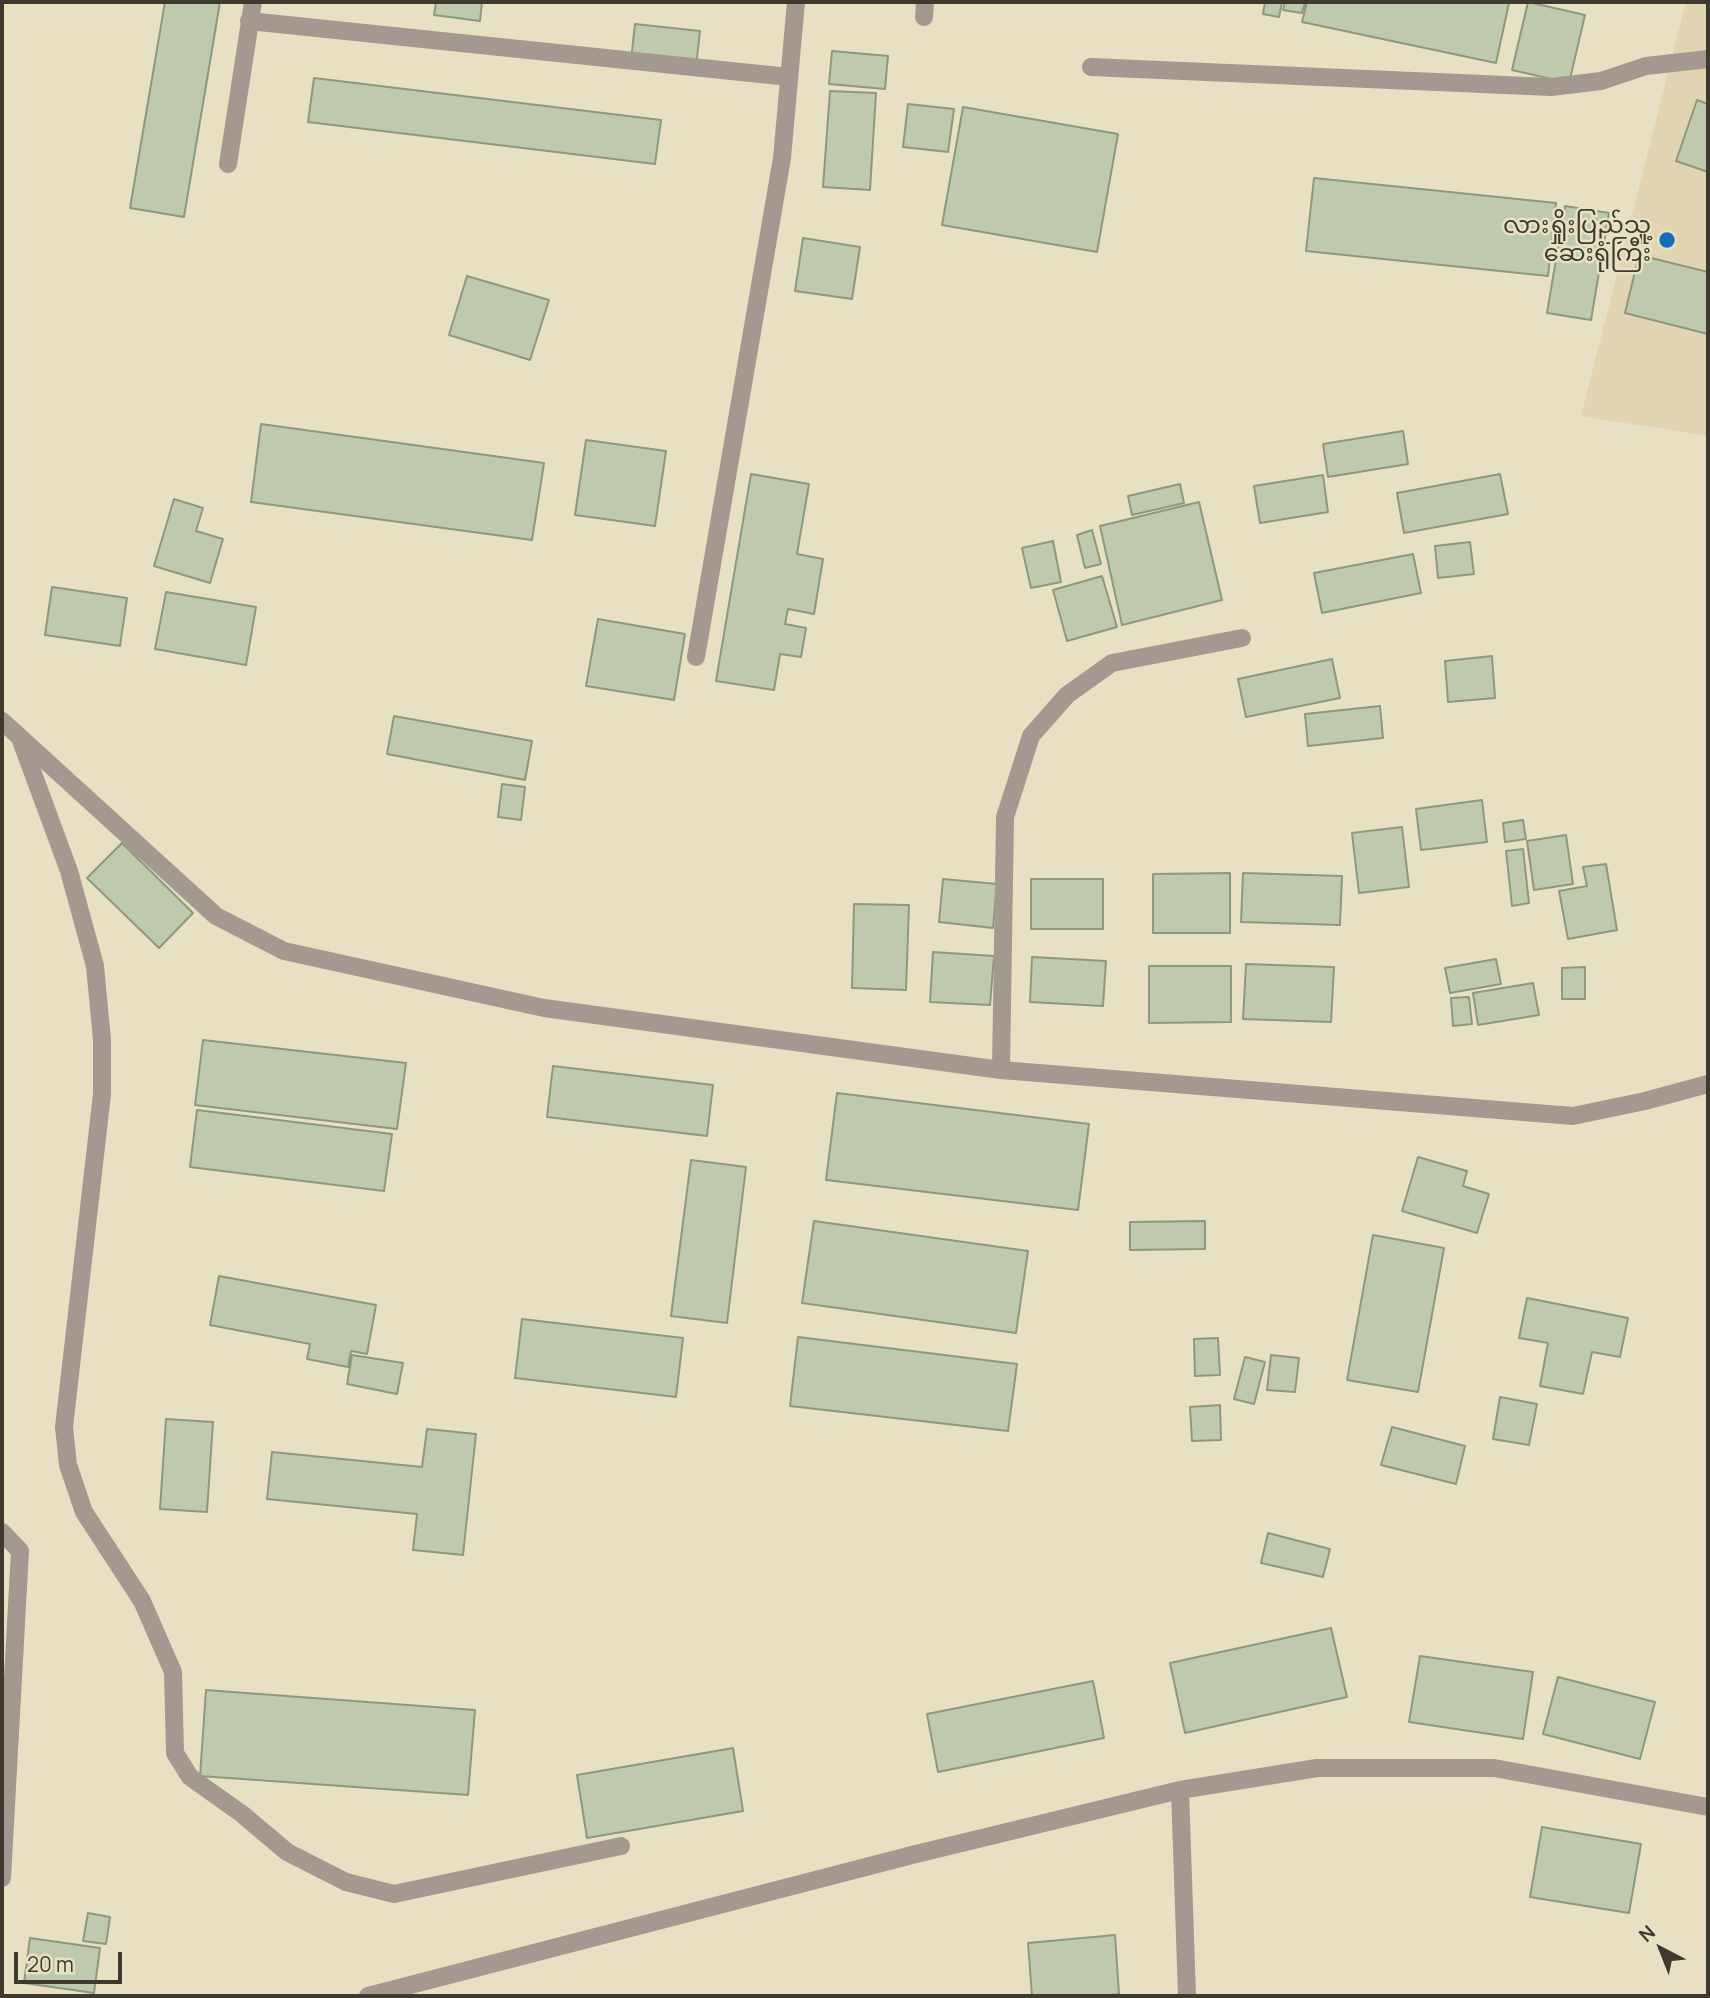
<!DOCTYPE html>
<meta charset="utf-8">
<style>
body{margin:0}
#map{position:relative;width:1710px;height:1998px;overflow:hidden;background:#e8e0c2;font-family:Manrope,sans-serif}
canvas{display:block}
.frame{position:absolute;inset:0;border:4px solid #3e3a2f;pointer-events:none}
.north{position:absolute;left:1626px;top:1914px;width:70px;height:70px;-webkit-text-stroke:5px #e8e0c2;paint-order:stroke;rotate:318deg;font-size:19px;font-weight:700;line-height:28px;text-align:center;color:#3e3a2f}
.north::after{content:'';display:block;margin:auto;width:24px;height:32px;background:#3e3a2f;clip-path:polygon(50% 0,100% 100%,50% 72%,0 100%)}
.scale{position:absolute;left:14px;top:1952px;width:108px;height:32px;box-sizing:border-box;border:4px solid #3e3a2f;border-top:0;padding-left:9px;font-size:21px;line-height:24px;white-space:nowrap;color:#3e3a2f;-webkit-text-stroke:5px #e8e0c2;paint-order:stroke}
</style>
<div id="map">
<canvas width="1710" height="1998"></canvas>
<div class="frame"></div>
<div class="north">N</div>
<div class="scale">20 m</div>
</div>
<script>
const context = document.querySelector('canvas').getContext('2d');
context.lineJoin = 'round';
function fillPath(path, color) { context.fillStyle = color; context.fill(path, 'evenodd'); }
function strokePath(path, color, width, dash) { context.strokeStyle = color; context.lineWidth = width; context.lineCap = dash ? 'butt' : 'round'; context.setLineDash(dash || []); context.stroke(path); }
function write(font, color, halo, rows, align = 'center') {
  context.font = font + ' Manrope,"Noto Sans Myanmar",sans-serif'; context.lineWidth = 5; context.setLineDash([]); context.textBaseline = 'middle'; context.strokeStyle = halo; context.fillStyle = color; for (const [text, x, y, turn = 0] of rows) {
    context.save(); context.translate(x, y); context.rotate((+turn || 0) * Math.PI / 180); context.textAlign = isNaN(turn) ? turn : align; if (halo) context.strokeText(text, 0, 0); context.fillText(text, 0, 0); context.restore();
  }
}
const built = new Path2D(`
 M1686,2H1708V436L1581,416Z`);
const building = new Path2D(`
 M165,2H220L184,217L130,208Z
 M436,2H482L480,21L434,15Z
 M1265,2H1282L1279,17L1263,14Z
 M1285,2H1305L1302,13L1283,10Z
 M1307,2H1503L1509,3L1496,63L1302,22Z
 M1528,2L1585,15L1569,83L1512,70Z
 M635,24L700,31L696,67L631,60Z
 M832,51L888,56L885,89L829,84Z
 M314,78L661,120L655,164L308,122Z
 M830,91L876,93L870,190L823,187Z
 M1697,100L1708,104V172L1676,161Z
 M908,104L954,109L948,152L903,147Z
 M963,107L1118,134L1097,252L942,225Z
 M1314,178L1556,203L1548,276L1306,251Z
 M1565,206L1609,213L1591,320L1547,313Z
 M803,238L860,247L852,299L795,291Z
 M1639,255L1708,272V334L1625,313Z
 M467,276L549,300L530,360L449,335Z
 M261,424L544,463L532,540L251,502Z
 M1403,431L1408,464L1328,477L1323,444Z
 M586,440L666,451L655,526L575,515Z
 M751,474L809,484L797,554L823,559L814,614L788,609L785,624L806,628L801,657L780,654L774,690L716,681Z
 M1500,474L1508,514L1404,533L1397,493Z
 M1323,475L1328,512L1260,523L1254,486Z
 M1180,484L1184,503L1132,515L1128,496Z
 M174,499L203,508L196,531L223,539L210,583L154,566Z
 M1199,502L1222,600L1122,625L1100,526Z
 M1092,530L1101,564L1085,568L1077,535Z
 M1053,541L1061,582L1031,588L1022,548Z
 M1470,542L1474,574L1438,578L1435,546Z
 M1413,554L1421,593L1322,613L1314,573Z
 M1102,576L1117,627L1067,641L1053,590Z
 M52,587L127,598L120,646L45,635Z
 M166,592L256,607L246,665L155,649Z
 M598,619L685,634L674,700L586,686Z
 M1492,656L1495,698L1448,702L1445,661Z
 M1332,659L1340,698L1246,717L1238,679Z
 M1380,706L1383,738L1308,746L1305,714Z
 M394,716L532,741L525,780L387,754Z
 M502,784L525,787L521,820L498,817Z
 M1482,800L1487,842L1421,850L1416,809Z
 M1523,820L1526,839L1505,842L1503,823Z
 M1402,827L1409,887L1359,893L1352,833Z
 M1566,835L1573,884L1534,890L1527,841Z
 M122,843L193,913L159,948L87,878Z
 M1523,849L1529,903L1512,906L1506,851Z
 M1606,864L1617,930L1568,939L1559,891L1587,886L1583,867Z
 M1230,873V933H1153V874Z
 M1243,873L1342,876L1340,925L1241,922Z
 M943,879L997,884L993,928L939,922Z
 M1031,879H1103V929H1031Z
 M854,904L909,905L906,990L852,988Z
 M933,952L994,956L990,1005L930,1002Z
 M1032,957L1106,961L1103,1006L1030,1002Z
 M1496,959L1501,984L1450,993L1445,968Z
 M1246,964L1334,967L1331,1022L1243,1019Z
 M1149,966H1231V1022L1149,1023Z
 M1585,967V999H1562V968Z
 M1533,983L1539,1015L1478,1025L1473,993Z
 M1469,997L1472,1024L1453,1026L1451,998Z
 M203,1040L406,1063L397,1129L195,1105Z
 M553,1066L713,1085L707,1136L547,1117Z
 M837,1093L1089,1124L1078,1210L826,1180Z
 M197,1110L392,1134L384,1191L190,1167Z
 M1418,1157L1467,1171L1463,1186L1489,1194L1477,1233L1402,1211Z
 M691,1160L746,1167L727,1323L671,1316Z
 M814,1221L1028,1251L1016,1333L802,1303Z
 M1205,1221V1249L1130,1250V1222Z
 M1373,1235L1444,1248L1418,1392L1347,1380Z
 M219,1276L376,1305L367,1354L351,1351L348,1367L307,1359L310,1344L210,1325Z
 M1527,1298L1628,1318L1620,1357L1592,1352L1583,1394L1540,1386L1548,1343L1519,1338Z
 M522,1319L683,1338L676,1397L515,1378Z
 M798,1337L1017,1364L1008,1431L790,1406Z
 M1218,1338L1220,1375L1195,1376L1194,1339Z
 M352,1355L403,1363L397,1394L347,1384Z
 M1271,1355L1299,1358L1295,1392L1267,1390Z
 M1245,1357L1265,1362L1254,1404L1234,1399Z
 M1500,1397L1537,1404L1529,1445L1493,1439Z
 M1220,1405L1221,1440L1192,1441L1190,1407Z
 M166,1419L213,1422L207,1512L160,1509Z
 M1392,1427L1465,1446L1456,1484L1381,1465Z
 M427,1429L476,1434L463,1555L413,1550L417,1514L267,1499L272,1452L422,1467Z
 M1268,1533L1330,1549L1323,1577L1261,1563Z
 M1331,1628L1347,1697L1185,1733L1170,1663Z
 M1420,1656L1533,1672L1523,1739L1409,1722Z
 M1558,1677L1655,1702L1640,1759L1543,1734Z
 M1093,1681L1104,1738L938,1772L927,1714Z
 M206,1690L475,1710L468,1795L200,1776Z
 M733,1748L743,1811L587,1838L577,1775Z
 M1542,1827L1641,1844L1629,1913L1530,1897Z
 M88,1913L110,1917L106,1944L83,1941Z
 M1115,1935L1119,1994L1101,1996H1032L1028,1943Z
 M30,1938L100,1948L94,1993L24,1983Z`);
const minor = new Path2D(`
 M924,17L925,2
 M249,21L789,77
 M1091,67L1551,87L1601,81L1646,66L1708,59
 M228,164L253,2
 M696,657L782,158L796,2
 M2,721L216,916L284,951L544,1008L1001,1070L1573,1116L1645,1101L1708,1084
 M20,738L69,871L95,966L102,1040V1094L64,1427L68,1465L84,1512L142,1601L173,1672L175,1753L190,1777L242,1814L287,1852L346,1882L394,1894L621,1846
 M1001,1070L1005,817L1031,736L1067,695L1112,663L1242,638
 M2,1532L20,1551L2,1878
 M1180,1790L1187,1996
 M368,1996L912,1855L1180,1790L1317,1768H1494L1708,1807`);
const markers = [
 [1667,240,9,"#156dbb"]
];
const poiNames = [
 ["လားရှိုးပြည်သူ့",1651,226],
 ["ဆေးရုံကြီး",1651,254]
];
fillPath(built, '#e0d5b0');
fillPath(building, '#bec9ad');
strokePath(building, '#8e987e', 2);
strokePath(minor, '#a49990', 18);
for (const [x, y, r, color] of markers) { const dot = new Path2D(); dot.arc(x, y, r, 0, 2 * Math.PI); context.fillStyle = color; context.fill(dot); strokePath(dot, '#e8e0c2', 2.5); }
write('24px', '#3e3a2f', '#e8e0c2', poiNames, 'right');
</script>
